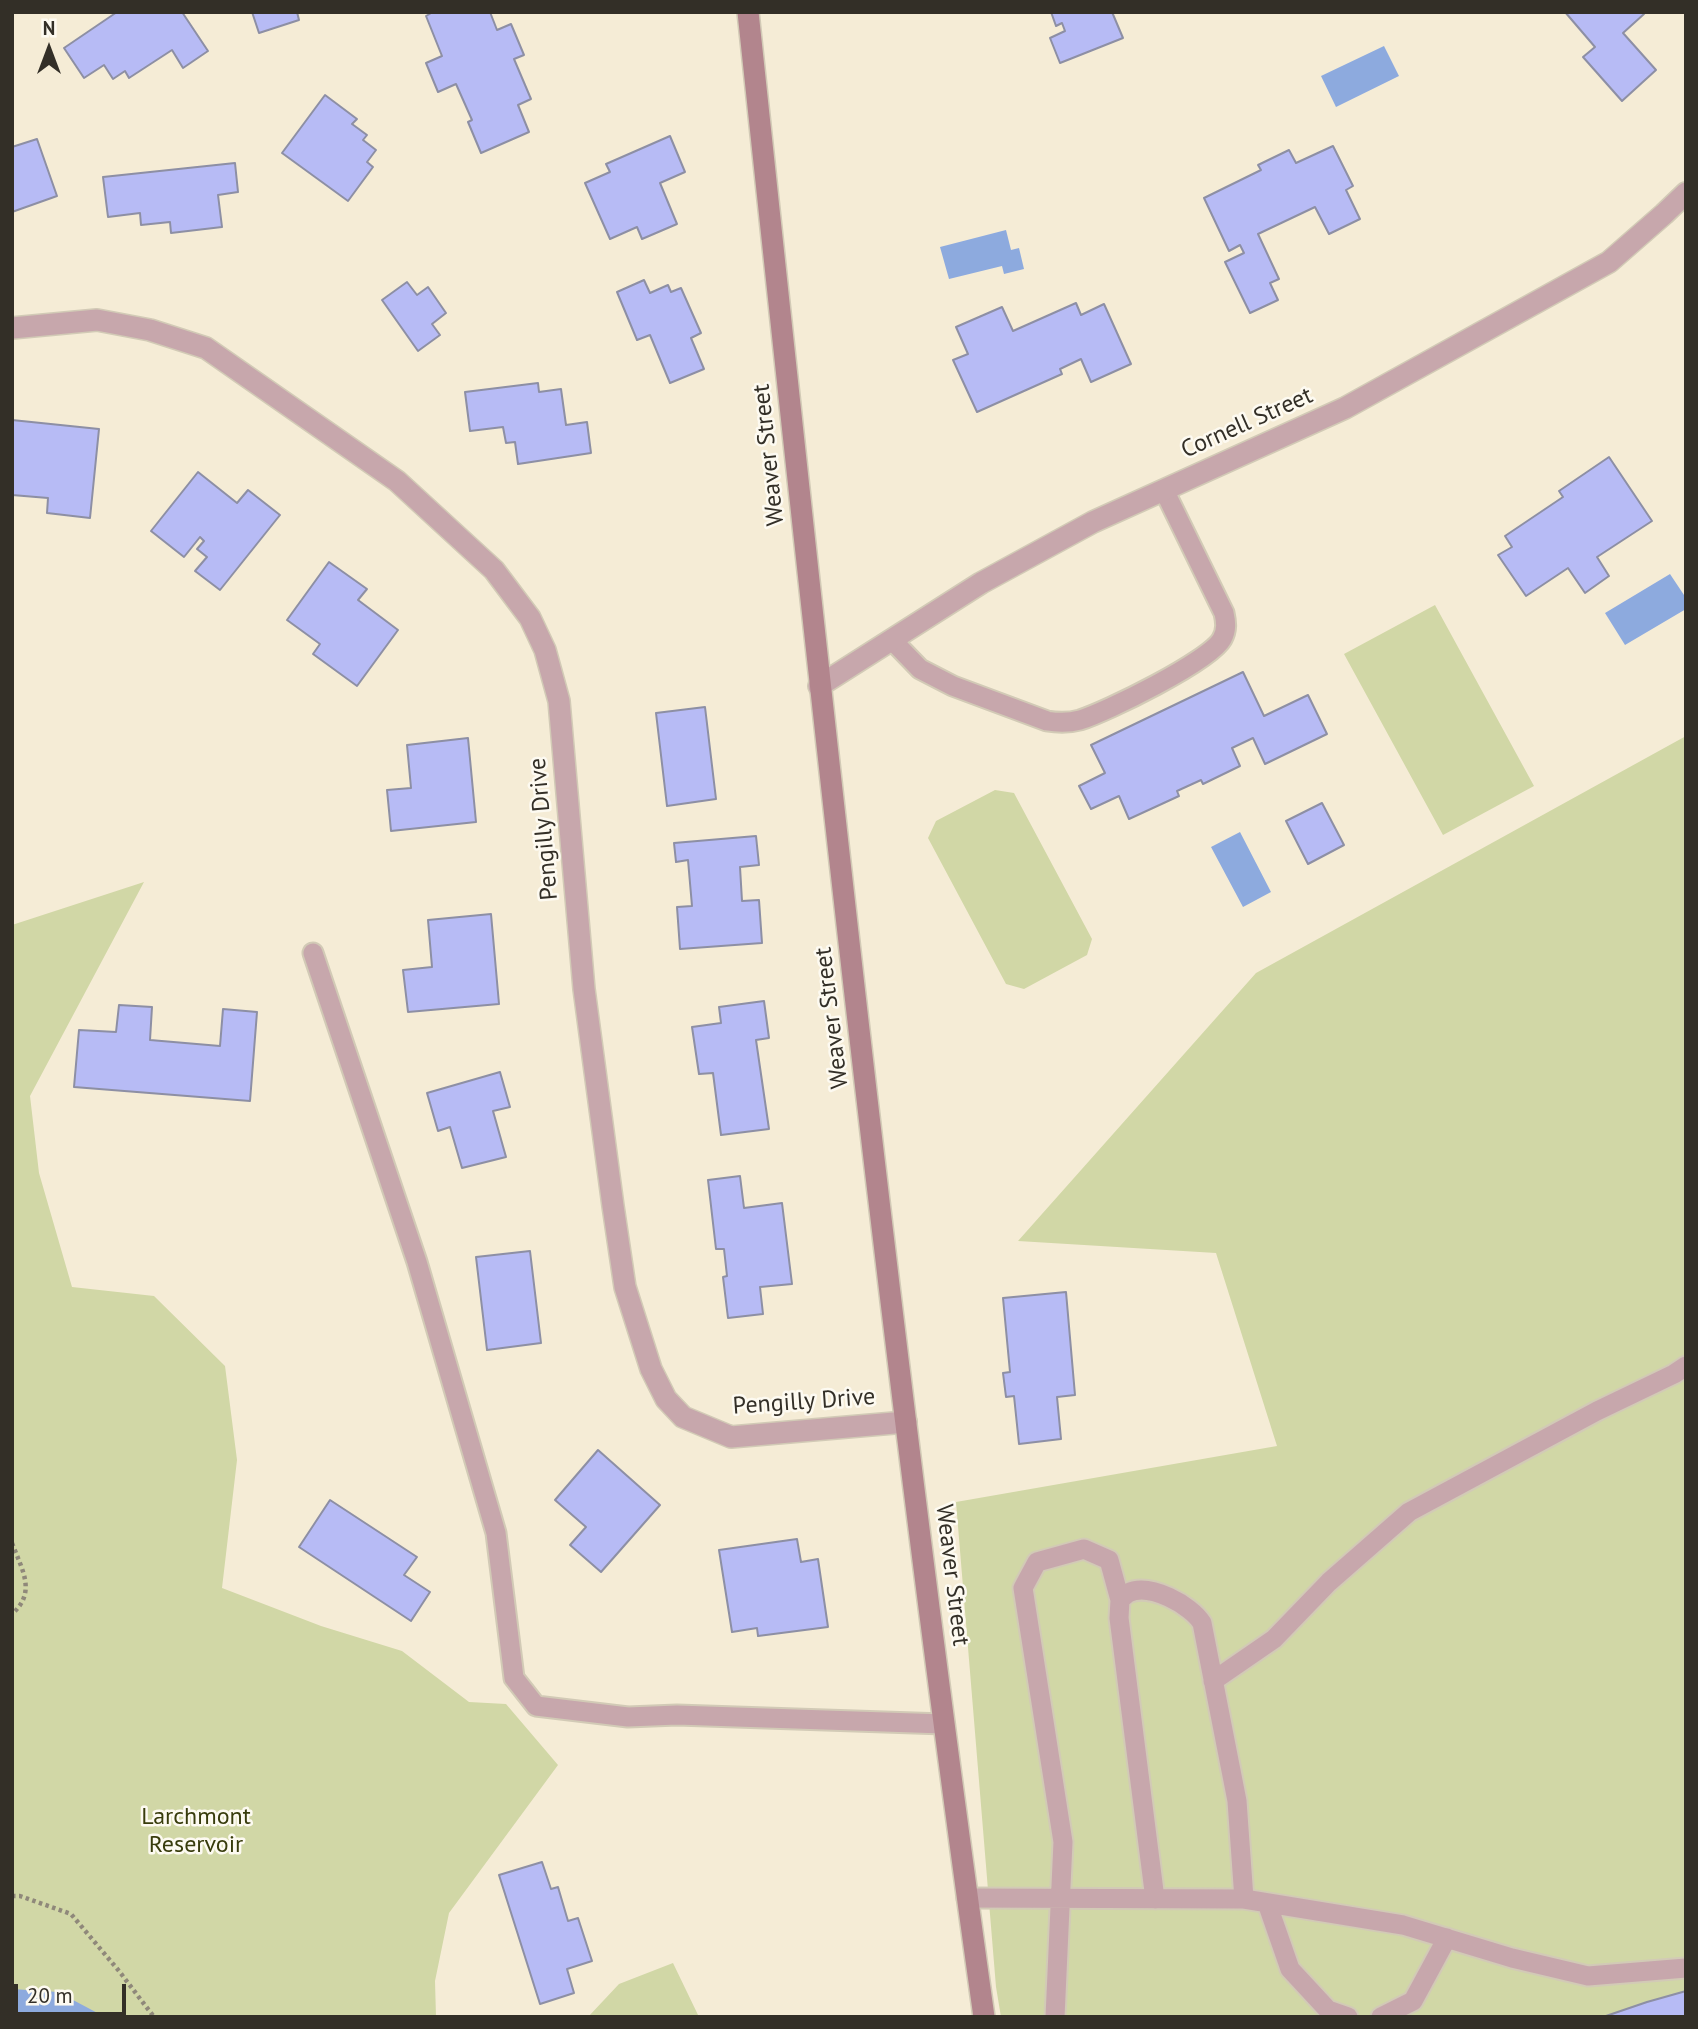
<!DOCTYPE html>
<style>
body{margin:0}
#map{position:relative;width:1698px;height:2029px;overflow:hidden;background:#f5ecd6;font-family:"PT Sans",sans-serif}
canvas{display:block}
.frame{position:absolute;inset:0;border:14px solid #332f27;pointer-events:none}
.north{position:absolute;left:14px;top:14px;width:70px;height:70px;-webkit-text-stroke:5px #fdfaf1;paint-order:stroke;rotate:0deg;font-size:19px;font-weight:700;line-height:28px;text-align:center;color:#332f27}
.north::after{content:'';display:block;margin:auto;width:24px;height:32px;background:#332f27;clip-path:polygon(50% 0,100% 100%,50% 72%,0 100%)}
.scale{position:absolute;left:14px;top:1984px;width:112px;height:32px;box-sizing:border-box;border:4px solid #332f27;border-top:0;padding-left:9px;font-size:21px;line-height:24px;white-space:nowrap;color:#332f27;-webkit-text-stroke:5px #fdfaf1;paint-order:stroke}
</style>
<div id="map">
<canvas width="1698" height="2029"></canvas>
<div class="frame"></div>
<div class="north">N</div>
<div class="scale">20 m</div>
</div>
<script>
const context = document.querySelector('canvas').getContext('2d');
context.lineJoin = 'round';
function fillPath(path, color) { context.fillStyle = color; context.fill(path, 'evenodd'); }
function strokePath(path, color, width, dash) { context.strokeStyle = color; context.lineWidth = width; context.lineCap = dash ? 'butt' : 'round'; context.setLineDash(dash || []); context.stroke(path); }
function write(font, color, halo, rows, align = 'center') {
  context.font = font + ' "PT Sans",sans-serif'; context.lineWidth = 5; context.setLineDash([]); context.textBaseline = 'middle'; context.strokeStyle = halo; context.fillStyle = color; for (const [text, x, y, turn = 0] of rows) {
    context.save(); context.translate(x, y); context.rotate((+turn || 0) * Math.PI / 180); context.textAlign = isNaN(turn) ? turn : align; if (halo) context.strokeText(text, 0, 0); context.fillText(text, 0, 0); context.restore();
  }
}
const green = new Path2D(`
 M1435,605L1534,786L1443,835L1344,654Z
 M1686,736V2017H1001L996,1987L956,1502L1277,1446L1216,1253L1018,1241L1256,973Z
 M995,790L1014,793L1092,939L1087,955L1024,989L1006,984L928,838L936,821Z
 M144,882L30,1096L39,1173L72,1287L154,1296L225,1366L237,1460L222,1588L321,1626L402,1651L469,1702L506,1704L558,1765L449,1913L435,1981L436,2017H12V925Z
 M673,1963L699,2017H588L619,1984Z`);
const water = new Path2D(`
 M1384,46L1399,76L1336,107L1321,76Z
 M1006,230L1011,250L1019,248L1024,269L1004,274L1002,266L949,279L940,247Z
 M1670,574L1686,598V609L1625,645L1605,613Z
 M1240,832L1271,892L1243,907L1211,847Z
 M12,1989L58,1992L105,2017H12Z`);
const building = new Path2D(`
 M117,12H182L208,51L183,68L172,50L129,78L125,71L113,79L104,65L84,78L64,48Z
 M252,12H297L299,20L259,33Z
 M433,12H490L497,30L511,24L524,55L514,59L531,99L518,105L529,132L481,153L468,122L472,120L456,84L438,92L426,63L442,56L426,16Z
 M1051,12H1112L1123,38L1060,63L1050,38L1065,31L1062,23L1056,26Z
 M1565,12H1642L1644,14L1623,33L1656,70L1622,101L1583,57L1595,47Z
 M325,95L357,119L352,124L367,135L363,140L376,150L367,162L373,167L348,201L282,153Z
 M670,136L685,172L660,183L677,224L642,239L637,227L610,239L585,183L610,172L606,164Z
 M37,139L57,196L12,212V147Z
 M1333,146L1353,186L1346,190L1360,219L1329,234L1315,207L1258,234L1279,279L1270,283L1278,300L1250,313L1225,262L1244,253L1240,245L1229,251L1204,198L1261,170L1258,165L1289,150L1296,163Z
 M235,163L238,192L218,195L222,227L171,233L170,222L141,225L140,213L108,217L103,177Z
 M644,280L650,293L668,285L671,292L681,288L701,333L691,338L704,369L670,383L650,335L637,340L617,292Z
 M407,282L417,295L428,287L446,313L432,324L440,335L418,351L382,300Z
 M1076,303L1081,315L1104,304L1131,364L1091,382L1081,359L1060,369L1062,374L977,412L953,360L968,354L956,327L1002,307L1013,331Z
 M538,383L539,392L561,389L566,425L587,422L591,453L518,464L515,442L506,443L503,427L470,431L465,392Z
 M12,420L99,429L90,518L47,513L48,498L12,495Z
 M1609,457L1652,521L1597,557L1609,576L1585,593L1568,568L1526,596L1498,555L1512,547L1505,536L1563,497L1559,491Z
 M198,472L237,503L248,490L280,515L220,590L195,571L207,557L197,549L204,541L200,537L184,557L151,531Z
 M329,562L367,589L358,600L398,630L357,686L313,654L320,644L287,620Z
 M1243,672L1264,716L1308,695L1327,734L1265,764L1253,738L1232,748L1240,766L1203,784L1201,780L1177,791L1179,796L1129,819L1119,796L1091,809L1079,786L1105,773L1091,745Z
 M705,707L716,799L667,806L656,713Z
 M468,738L476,822L391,831L387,790L411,788L407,745Z
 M1322,803L1344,845L1308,864L1286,821Z
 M756,836L759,865L740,867L742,901L759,900L762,943L680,949L677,907L692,906L688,860L676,862L674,843Z
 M491,914L499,1004L408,1012L403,970L432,967L428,920Z
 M764,1001L769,1038L756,1040L769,1129L721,1135L713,1073L699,1074L692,1027L721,1023L719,1007Z
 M119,1005L152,1007L150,1040L220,1046L223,1009L257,1012L250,1101L74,1087L79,1030L116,1032Z
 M500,1072L510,1107L493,1111L506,1157L462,1168L450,1127L438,1131L427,1093Z
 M740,1176L744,1208L782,1203L792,1284L760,1287L763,1314L728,1318L723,1277L727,1276L724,1249H716L708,1180Z
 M530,1251L541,1343L487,1350L476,1257Z
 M1066,1292L1075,1395L1057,1397L1061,1439L1019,1444L1014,1396L1006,1397L1003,1373L1010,1372L1003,1298Z
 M598,1450L660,1505L601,1572L570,1545L586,1527L555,1500Z
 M330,1500L417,1557L404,1575L430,1592L411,1621L299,1547Z
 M797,1539L801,1562L818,1559L828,1627L758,1636L757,1628L732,1632L719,1550Z
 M542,1862L551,1889L558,1887L568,1921L578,1918L592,1961L567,1969L574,1993L540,2004L499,1875Z
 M1686,1991V2017H1603L1647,2002Z`);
const path = new Path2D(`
 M12,1543C22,1570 37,1592 12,1614
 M12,1896H20L71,1914L119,1971L154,2017`);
const service = new Path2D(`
 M892,640L920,669L953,686L1047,721C1059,723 1069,723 1080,720C1106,712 1210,661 1222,639C1227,630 1226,622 1224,613L1164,490
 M313,953L417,1262L496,1533L514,1678L536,1706L628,1717L677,1715L944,1724
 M1213,1681L1274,1639L1329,1582L1409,1512L1597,1411L1674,1374L1686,1366
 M967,1898L1244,1899L1403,1925L1512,1958L1588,1976L1686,1968
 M1155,1899L1119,1618L1120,1600C1122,1598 1125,1595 1128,1593C1149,1582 1191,1605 1202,1623L1237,1801L1244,1899
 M1267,1903L1290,1969L1328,2010L1348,2017
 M1055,2017L1063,1842L1023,1588L1037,1562L1084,1549L1109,1560L1120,1600
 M1381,2017L1413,2001L1447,1938`);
const minor = new Path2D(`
 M12,328L97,320L150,330L206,348L397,481L494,570L530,618L545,650L559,701L584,989L613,1206L625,1287L651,1369L666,1399L683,1417L731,1437L906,1422
 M819,686L981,583L1093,522L1345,408L1609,262L1664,214L1686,193`);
const secondary = new Path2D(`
 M748,12C819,681 890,1351 984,2017`);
const streetNames = [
 ["Cornell Street",1247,423,-24],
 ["Weaver Street",769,455,-96],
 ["Pengilly Drive",544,829,-95],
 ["Weaver Street",832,1018,-97],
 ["Pengilly Drive",804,1402,-4],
 ["Weaver Street",952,1575,83]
];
const parkNames = [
 ["Larchmont",196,1817],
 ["Reservoir",196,1845]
];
fillPath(green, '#d1d7a6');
fillPath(water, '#8daade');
fillPath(building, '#b7bbf5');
strokePath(building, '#8d8fa4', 2);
strokePath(service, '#d2cab6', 23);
strokePath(minor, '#d2cab6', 24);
strokePath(secondary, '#d2cab6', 24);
strokePath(path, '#8f887a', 4.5, [3.5, 3.5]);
strokePath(service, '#c7a7ac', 19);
strokePath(minor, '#c7a7ac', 21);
strokePath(secondary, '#b2858d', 21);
write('24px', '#332f27', '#fdfaf1', streetNames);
write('24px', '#383c0c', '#fdfaf1', parkNames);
</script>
